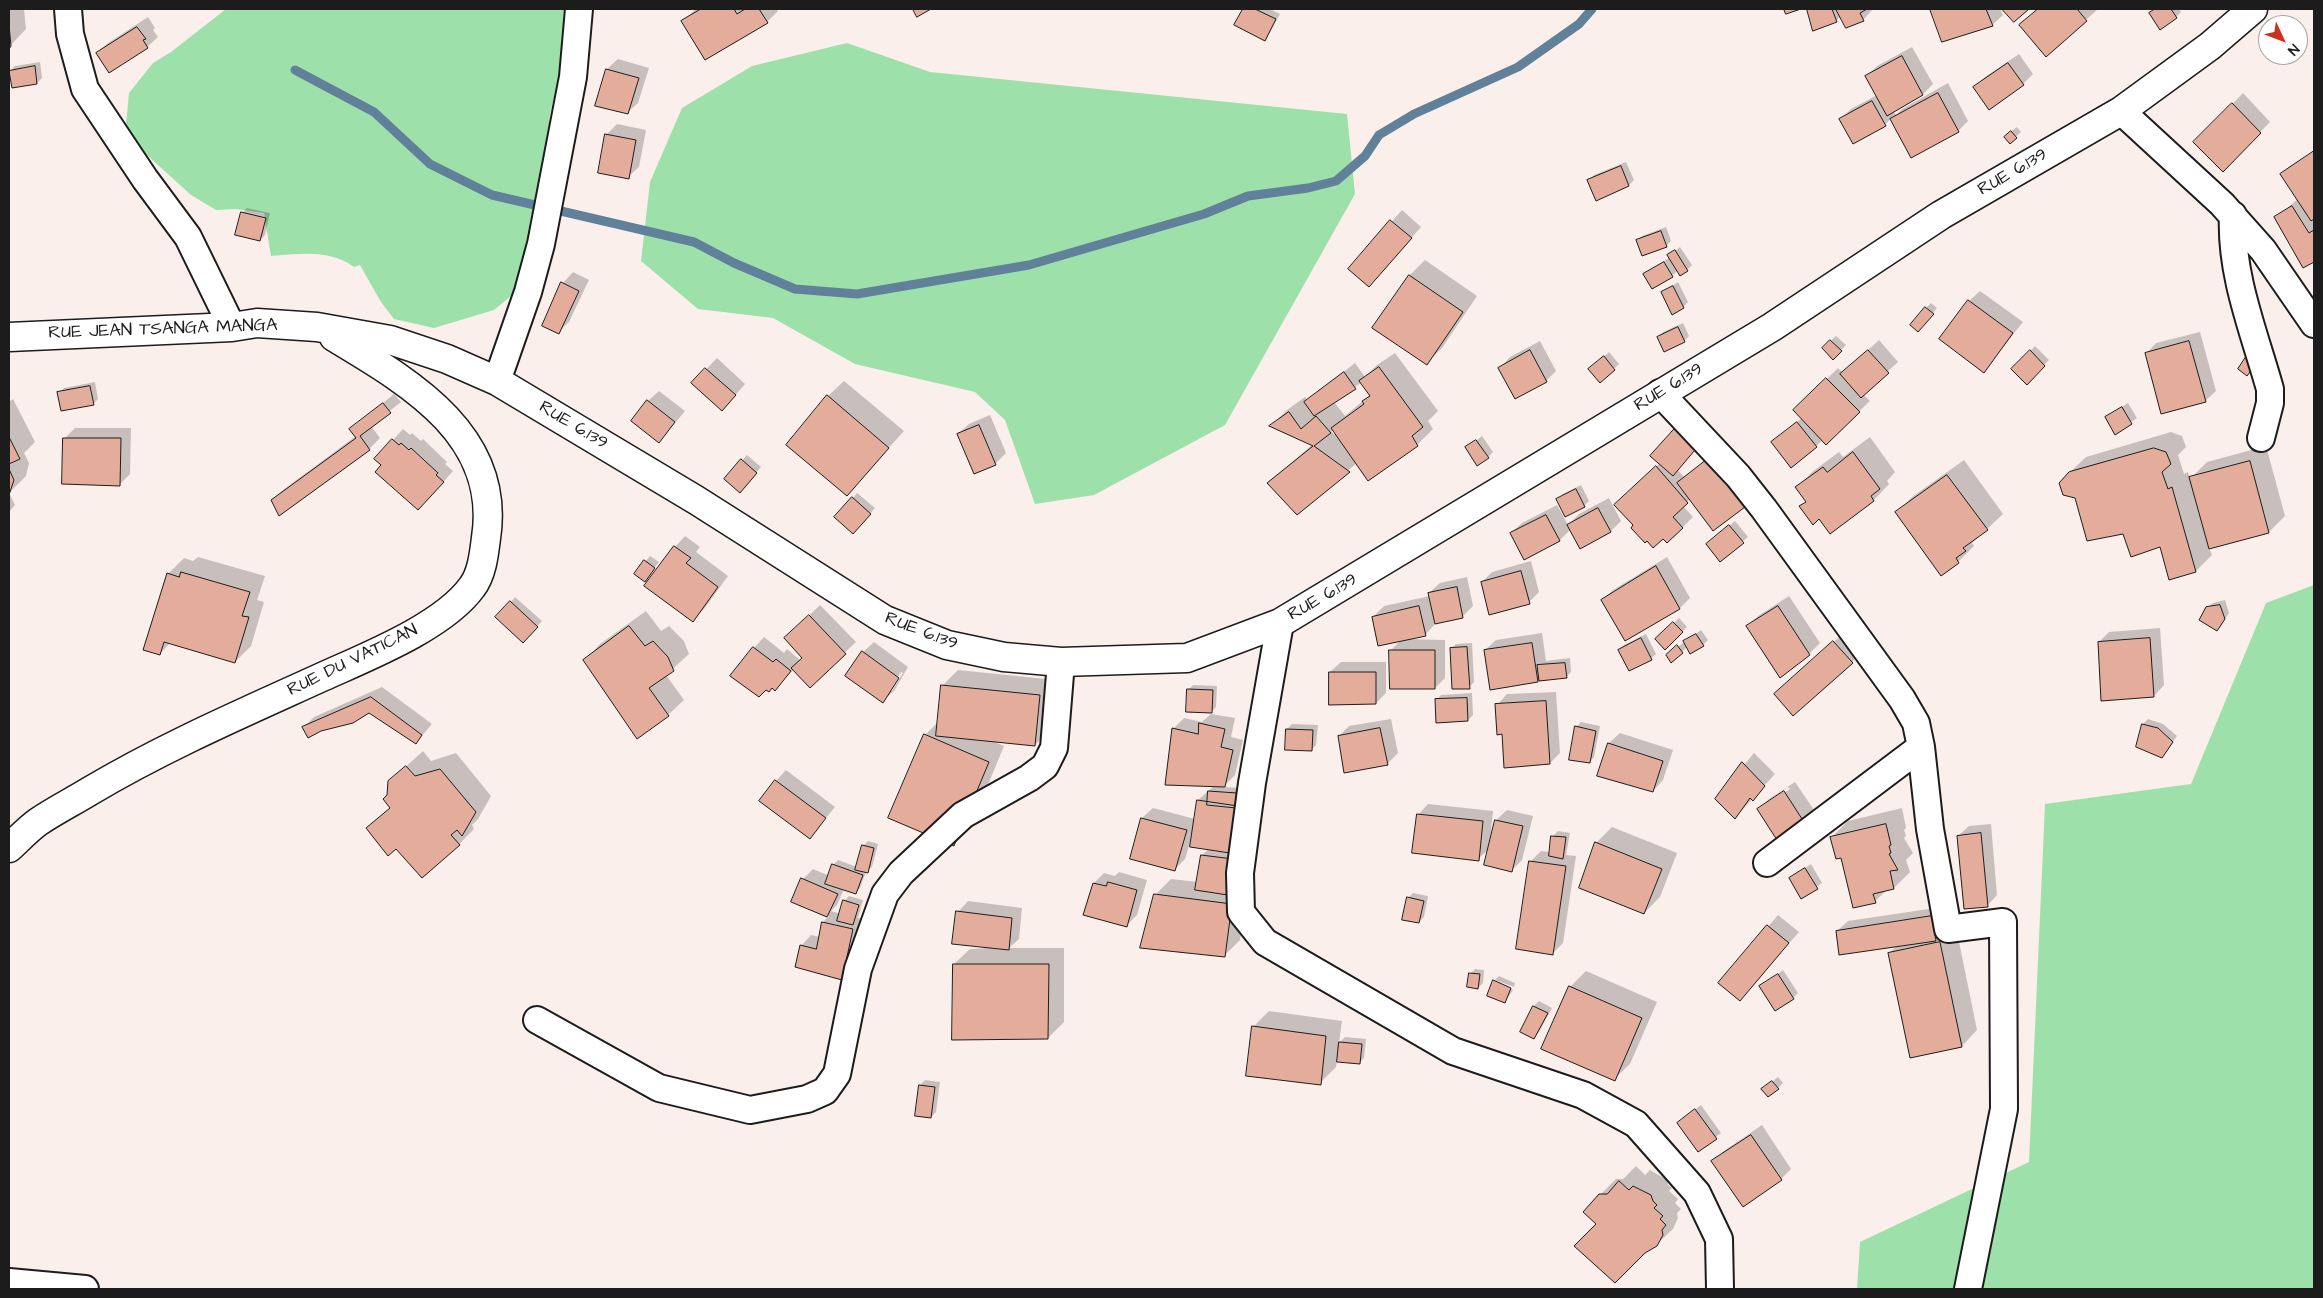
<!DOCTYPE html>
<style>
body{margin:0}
#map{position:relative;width:2323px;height:1298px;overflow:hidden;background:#faefeb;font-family:"Architects Daughter",sans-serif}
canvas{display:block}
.frame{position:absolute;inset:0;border:10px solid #1c1c1c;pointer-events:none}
.north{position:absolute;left:2258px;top:15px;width:50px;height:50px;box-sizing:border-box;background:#fff;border:1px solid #a4a4a4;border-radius:50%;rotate:133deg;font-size:14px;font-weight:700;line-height:20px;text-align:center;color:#1c1c1c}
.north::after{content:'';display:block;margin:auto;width:18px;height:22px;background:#c8321e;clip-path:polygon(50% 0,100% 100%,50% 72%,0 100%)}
</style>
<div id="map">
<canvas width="2323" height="1298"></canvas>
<div class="frame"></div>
<div class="north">N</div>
</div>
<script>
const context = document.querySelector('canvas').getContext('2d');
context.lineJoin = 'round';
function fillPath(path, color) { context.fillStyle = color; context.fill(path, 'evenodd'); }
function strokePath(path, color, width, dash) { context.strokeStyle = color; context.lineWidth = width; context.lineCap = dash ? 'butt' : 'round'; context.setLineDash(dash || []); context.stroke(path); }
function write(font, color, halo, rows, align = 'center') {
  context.font = font + ' "Architects Daughter",sans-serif'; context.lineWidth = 4; context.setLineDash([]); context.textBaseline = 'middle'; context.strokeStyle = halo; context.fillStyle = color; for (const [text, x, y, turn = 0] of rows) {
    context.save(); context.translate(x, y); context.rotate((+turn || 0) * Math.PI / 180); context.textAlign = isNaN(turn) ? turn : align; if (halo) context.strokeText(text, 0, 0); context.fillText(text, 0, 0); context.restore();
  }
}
const green = new Path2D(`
 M226,9H577L550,114L532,272L522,287L494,310L434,328L394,319L381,302L360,265L354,267C330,249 299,254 271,256L264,213L236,209L216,210L191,195L125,135L129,93L153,63L171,52Z
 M847,43L930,72L1347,114L1355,194L1225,425L1094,495L1035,504L1005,420L975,392L855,364L773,318L698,309L641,261L650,182L682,108L752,66Z
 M2314,585V1289H1857L1860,1242L2029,1162L2045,804L2191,784L2266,603Z`);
const shadow = new Path2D(`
 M9,9H24L26,29L9,47Z
 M696,9H776L778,11L767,22L683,21Z
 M1244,9H1270L1280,14L1269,34L1264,39L1236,25Z
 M1808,9H1873L1863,20L1841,16L1836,21L1814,30Z
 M1931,9H2000L2003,15L1992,25L1943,41Z
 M2038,9H2096L2097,10L2046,55L2020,25Z
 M2155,9H2179L2181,12L2176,17L2151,13Z
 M148,17L155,28L153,30L158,37L147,47L97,53L108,43Z
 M1912,47L1933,84L1923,94L1893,111L1896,115L1902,109L1948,83L1968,121L1958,131L1891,118L1885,125L1841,119L1851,109L1877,95L1867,76L1877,66Z
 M2019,54L2033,74L2023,84L1975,87L1985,77Z
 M618,59L649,68L638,103L627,113L597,105L607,69Z
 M40,62L42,78L37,83L10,71L15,66Z
 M2243,93L2270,122L2223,170L2195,142Z
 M617,124L646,130L639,167L628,177L606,135Z
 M2017,127L2021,132L2010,142V132Z
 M2314,149L2291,165V168L2314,152V260L2304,266L2275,218L2298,199L2281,174L2292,164Z
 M1626,162L1634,180L1629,185L1589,180L1594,175Z
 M247,208L270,213L265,235L260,240L242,213Z
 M1402,210L1421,227L1379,275L1350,269Z
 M1666,227L1671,241L1666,246L1637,241L1642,236Z
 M1680,247L1692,265L1687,270H1678L1672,276L1645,274L1670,257L1669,256Z
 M1425,260L1477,296L1442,348L1427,363L1409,276Z
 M573,272L589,280L569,322L558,332L544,325L563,283Z
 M1678,282L1688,302L1683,307L1662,293Z
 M1980,291L2023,322L1984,371L1969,301Z
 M1931,303L1937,308L1923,326L1926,308Z
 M1683,323L1689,336L1684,341L1658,337L1663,332Z
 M2200,332L2216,391L2205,401L2146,354L2156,343Z
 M1836,336L1846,345L1833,358L1823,348Z
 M1879,340L1898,362L1863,394L1870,401L1826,443L1823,440L1816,446L1773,442L1802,418L1794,411L1838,368L1843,373Z
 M1540,341L1556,371L1546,381L1500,368L1510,357Z
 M2035,346L2049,360L2027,383L2013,369Z
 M1609,352L1619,364L1600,382L1595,365Z
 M1395,353L1438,411L1428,421L1433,429L1417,445L1357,463L1297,513L1268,483L1313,444L1271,426L1287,410L1305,397L1307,400L1355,363L1365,377L1377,365ZM1362,382L1371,394L1345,416L1334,402ZM1334,429L1339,437L1331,432Z
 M717,358L745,384L732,399L693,383Z
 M844,381L904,431L847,494L828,396Z
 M95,382L98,399L93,404L59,393L64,388Z
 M659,391L685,411L659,442L648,401Z
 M394,394L401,402L371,426L380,438L369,449L280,514L272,500L283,490L356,436L351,429Z
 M13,399L35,442L24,453L29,463L26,476L9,493V402Z
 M2128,403L2137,418L2116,433L2106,417Z
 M990,415L1006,453L995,464L958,434L969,424Z
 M75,428H131L130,474L120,484L65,438Z
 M403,429L410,435L412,433L421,441L423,439L447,462L445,464L453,471L429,498L383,465L393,440Z
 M2171,432L2182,436L2186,447L2178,455L2184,474L2188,472L2190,479L2207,462L2266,446L2285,516L2269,532L2209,548L2212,555L2196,571L2161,545L2124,532L2069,473L2086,457Z
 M1482,436L1493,452L1488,457L1467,448Z
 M1870,437L1895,472L1887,481L1889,484L1874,500L1830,532L1820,518L1801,507L1807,501L1797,488L1812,472L1839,452L1843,457Z
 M1720,449L1755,495L1745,506L1714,529L1690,499L1683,506L1693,517L1668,542L1663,537L1635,525L1626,494L1660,463L1677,469L1684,477Z
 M747,455L761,467L745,486L726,479Z
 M1964,460L2003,514L1972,543L1974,546L1958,562L1941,574L1897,513L1912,497Z
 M1581,485L1589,501L1584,506L1558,499L1563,494Z
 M857,493L875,508L858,528L853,498Z
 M10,495L15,505L9,512V497Z
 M1609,498L1621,521L1611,531L1580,547L1571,529L1560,540L1511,533L1522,523L1557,505L1568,525L1579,514Z
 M1735,521L1748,537L1720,560L1713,539Z
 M685,536L700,547L696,552L728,576L704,609L693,620L675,547Z
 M650,556L659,562L645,580L635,574Z
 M198,557L265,576L257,600L264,602L251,646L235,662L170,643L160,654L168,574L184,558L193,561Z
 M1667,557L1690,598L1680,608L1625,639L1602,600L1613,590Z
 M1531,561L1539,592L1529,602L1482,582L1492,572Z
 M1467,577L1473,606L1462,617L1435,622V624L1425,635L1408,639L1445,640V678L1435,688L1391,650L1401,640L1373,617L1384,606L1430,596L1429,593L1440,583Z
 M1789,596L1820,643L1809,654L1748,626L1758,616Z
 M515,597L542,621L528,637L511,602Z
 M2225,600L2229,613L2222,624L2207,608L2213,603Z
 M820,605L856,642L810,686L794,669L775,689L754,648L764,637L784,653L787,649L801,661L804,657L786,638Z
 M646,611L661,631L669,626L684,641L689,654L666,675L684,700L668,715L585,660L600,644Z
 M1679,618L1687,627L1665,648L1657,639Z
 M2160,628L2164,685L2154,696L2099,642L2109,632Z
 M1701,630L1708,640L1703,645L1688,646L1672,661V651Z
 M1845,632L1862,652L1852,662L1786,684Z
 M1542,633L1546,661L1570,658L1571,672L1566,677L1537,681L1485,650L1496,640Z
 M1646,634L1656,654L1651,659L1619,650L1624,645Z
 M874,642L908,667L894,691L883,701L863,652ZM901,672L903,673L892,691H889Z
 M1472,643L1474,682L1469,687L1451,649L1456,644Z
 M1341,662H1386V693L1376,703L1330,672Z
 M958,670L1056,680L1051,729L1035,745L992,741L1004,746L970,828L954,844L925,735L939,721L942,686Z
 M1193,685L1217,686L1216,707L1211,712L1188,690Z
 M382,687L432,724L416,743L369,712L304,727L314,717Z
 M1556,692L1560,753L1550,763L1503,733L1497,705L1507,694Z
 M1472,693L1473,715L1468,720L1436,700L1441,695Z
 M1211,714L1235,718L1231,737L1243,740L1235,775L1223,787L1242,788L1247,888L1240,940L1224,956L1155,895L1171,879L1198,882L1202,855L1209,849L1189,846L1185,859L1175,869L1131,858L1142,818L1153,808L1195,819L1198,800L1215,785L1173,729L1184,718L1202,722Z
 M1391,719L1398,753L1387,764L1339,736L1349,726Z
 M2148,719L2163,724L2177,736L2167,751L2143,724Z
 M1581,722L1600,726L1594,757L1589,762L1576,727Z
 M1292,724L1318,725L1316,745L1311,750L1287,729Z
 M1620,733L1673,750L1663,780L1653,791L1598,775L1609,743Z
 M423,751L431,761L456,753L491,796L478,819L472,825L474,829L459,844L396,847L368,828L391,807L389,782Z
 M1754,753L1775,774L1735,818L1716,799Z
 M786,770L835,807L810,837L776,781Z
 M1795,782L1814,810L1803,821L1759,810L1769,799ZM1788,787L1790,789L1769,803V800Z
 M1428,804L1493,811L1490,841H1491L1496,820L1507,810L1533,816L1522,860L1512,870L1490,848L1478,859L1418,815Z
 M1902,808L1906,828L1904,830L1906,836L1904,838L1913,853L1906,860L1910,872L1894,888L1887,890L1875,901L1842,856L1832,837L1848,821Z
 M1991,824L1997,895L1987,906L1958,836L1969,826Z
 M1612,827L1677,853L1660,897L1644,913L1596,843Z
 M1558,831L1570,833L1566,855L1576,856L1563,943L1553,953L1517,948L1531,861L1541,851L1550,852L1553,836Z
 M868,841L878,844L872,867L866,872L860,888L855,893L844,889L837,905L831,911L841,914L844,901L849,896L863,900L858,918L863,919L852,968L842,979L801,946L811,935L820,937L823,922L829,916L793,901L803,879L813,869L830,876L833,865L838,860L857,867L863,846Z
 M1811,864L1822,883L1802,897L1790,878Z
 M1119,872L1147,880L1137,915L1127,925L1094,883L1104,873L1115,876Z
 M1413,893L1428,896L1424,917L1419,922L1408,898Z
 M968,901L1022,908L1019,939L1009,948H1064V1022L1048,1038L954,964L970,949L988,948L958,912Z
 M1942,907L1956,927L1977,1030L1962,1046L1889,953L1898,945L1837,931L1848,921Z
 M1778,915L1799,932L1740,999L1720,983Z
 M1475,969L1484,970L1483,983L1478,988L1470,974Z
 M1783,970L1798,993L1793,998L1761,987Z
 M1586,971L1657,1002L1630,1064L1614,1079L1570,987Z
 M1499,976L1515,983L1514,987L1495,980Z
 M1494,980V982L1513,990L1505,1002L1494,981Z
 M1539,1001L1552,1008L1539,1032L1534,1037L1521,1031L1534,1006Z
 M1269,1011L1342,1021L1339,1043L1345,1037L1366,1039L1364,1058L1359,1063L1337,1061L1336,1067L1320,1083L1253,1027Z
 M1778,1077L1783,1083L1778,1088L1763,1089Z
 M925,1080L940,1082L936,1112L931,1117L920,1085Z
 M1701,1105L1721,1133L1698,1151L1678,1123Z
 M1762,1125L1791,1169L1781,1179L1713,1161L1724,1151Z
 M1636,1166L1645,1175L1650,1170L1667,1180L1668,1185L1672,1188L1669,1191L1678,1199L1675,1203L1681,1209L1677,1213L1678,1218L1673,1229L1656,1245L1598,1224L1600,1195L1616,1179H1623Z`);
const stream = new Path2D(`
 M295,70L374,112L430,164L492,195L694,242L734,263L795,289L857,294L1029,265L1204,214L1248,196L1308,188L1336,181L1365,156L1379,135L1414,114L1518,67L1579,24L1592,9`);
const building = new Path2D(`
 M701,9H734L737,14L745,9H759L768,23L705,60L681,21Z
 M913,9H931L917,17Z
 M1243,9H1255L1276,19L1265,41L1234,25Z
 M1784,9H1801L1786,14Z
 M1807,9H1832L1837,22L1813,31Z
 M1836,9H1867L1860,13L1864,21L1846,28Z
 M1930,9H1986L1993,26L1942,42Z
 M2002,9H2029L2014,22Z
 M2038,9H2077L2087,21L2046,57L2019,25Z
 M2155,9H2171L2177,18L2160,30L2149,13Z
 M9,25L11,46L9,49Z
 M137,27L146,39L143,40L148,48L109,73L96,53Z
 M1902,56L1923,95L1887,116L1865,76Z
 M2008,63L2024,85L1989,110L1973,87Z
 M35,66L37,84L12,88L9,71Z
 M606,69L639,78L628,114L595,106Z
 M1938,93L1959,132L1911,158L1890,119Z
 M1872,101L1886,126L1853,144L1839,119Z
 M2232,103L2261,133L2223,172L2193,142Z
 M2011,131L2017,138L2010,144L2004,137Z
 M605,134L636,140L629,179L598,173Z
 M2314,151V219L2311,221L2280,174Z
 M1621,166L1629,186L1596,201L1587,180Z
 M2292,206L2309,233L2314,230V262L2303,268L2274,217Z
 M241,212L266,218L260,241L235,235Z
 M1390,220L1412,238L1369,287L1348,269Z
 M1661,231L1667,247L1642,256L1636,240Z
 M1675,250L1688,271L1680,276L1667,255Z
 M1664,262L1673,277L1652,289L1643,274Z
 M1409,275L1463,312L1427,365L1372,328Z
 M561,282L579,291L559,334L542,326Z
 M1673,286L1684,308L1672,315L1661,292Z
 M1968,300L2013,333L1984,373L1939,339Z
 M1925,307L1934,314L1918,332L1910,325Z
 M1678,327L1685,342L1664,352L1657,337Z
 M1830,340L1842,351L1833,360L1822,348Z
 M2189,341L2206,402L2161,414L2145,353Z
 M1530,350L1547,382L1515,399L1498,368Z
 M1868,350L1889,373L1861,398L1840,374Z
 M2030,350L2045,366L2027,385L2011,369Z
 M1604,356L1615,370L1600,383L1588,369Z
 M2246,357L2255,365L2247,376L2238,369Z
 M1379,367L1423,427L1412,436L1418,446L1368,481L1331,428L1364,404L1362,401L1370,396L1359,381Z
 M705,368L736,395L722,411L691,383Z
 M1344,372L1356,389L1314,416L1304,402Z
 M1826,378L1860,412L1826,445L1793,410Z
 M90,386L94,405L61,411L57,392Z
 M827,395L889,448L847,496L786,445Z
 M647,400L675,422L659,443L631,421Z
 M383,403L391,413L360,436L370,450L279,516L271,500L356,438L349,429Z
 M2122,407L2132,424L2115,435L2105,417Z
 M1289,412L1301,429L1316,416L1331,433L1314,446L1350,472L1297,515L1267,483L1313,446L1269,426Z
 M1797,422L1817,447L1791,468L1771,442Z
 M979,425L996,465L974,474L957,434Z
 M1678,425L1700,444L1673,476L1650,456Z
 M9,437L20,459L9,464Z
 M63,438H121L120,486L62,484Z
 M392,439L399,445L401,443L409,450L411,448L438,473L436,475L444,482L418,510L375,472L381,465L374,459Z
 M1476,440L1489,458L1477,466L1465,447Z
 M2154,448L2166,452L2171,464L2162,472L2168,489L2172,487L2196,572L2169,580L2160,547L2131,557L2123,534L2087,541L2075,498L2063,495L2059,483L2069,472Z
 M1853,452L1880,489L1871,496L1874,501L1830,534L1819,519L1813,525L1799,506L1806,502L1795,487L1823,467L1827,472Z
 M1709,458L1745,507L1713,531L1677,483Z
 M741,459L757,473L740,493L724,479Z
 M2250,461L2269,533L2209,549L2189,477Z
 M1656,466L1688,503L1673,517L1683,528L1667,543L1663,539L1653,548L1647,541L1645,543L1631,528L1633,525L1614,505Z
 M9,469L14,480L9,495Z
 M1947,475L1988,530L1963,548L1966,551L1956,558L1959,563L1941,576L1895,512Z
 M1576,489L1585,507L1565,517L1556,499Z
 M852,497L871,514L853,534L834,517Z
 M1598,508L1611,532L1580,549L1567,525Z
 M1546,515L1560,541L1524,560L1510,533Z
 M1729,525L1744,543L1720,562L1706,544Z
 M674,546L691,558L686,563L718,587L693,622L644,586Z
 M644,560L655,568L645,582L634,574Z
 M1656,566L1680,609L1625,641L1601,600Z
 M1521,571L1530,604L1489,615L1481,582Z
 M181,572L250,592L242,616L249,617L235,663L164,642L160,655L143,650L167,573L179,577Z
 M1457,587L1463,618L1435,624L1428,593Z
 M510,601L538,627L523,643L495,617Z
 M2220,605L2225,619L2217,631L2199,620L2206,607Z
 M1419,606L1426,636L1378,646L1372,617Z
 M1778,606L1810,655L1780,678L1746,626Z
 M809,615L846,654L810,688L791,668L802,658L784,638Z
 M1673,622L1683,632L1665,650L1655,639Z
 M629,626L645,646L653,641L668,657L674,671L649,688L669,716L637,739L583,660Z
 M1696,634L1704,646L1690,654L1683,641Z
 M1641,638L1652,660L1629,671L1618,650Z
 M2150,638L2154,697L2101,701L2098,642Z
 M1833,641L1853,663L1793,716L1774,694Z
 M1532,643L1538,682L1490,690L1484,650Z
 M1677,645L1683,653L1671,663L1666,655Z
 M753,647L773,662L776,659L791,671L775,691L772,688L769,692L766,690L759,697L730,676Z
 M1467,647L1470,689H1452L1450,648Z
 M1389,650H1435V689H1390Z
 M862,651L899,678L883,703L845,676Z
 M1565,663L1567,678L1539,681L1537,665Z
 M1329,672H1376V704L1329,705Z
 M941,685L1040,695L1035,746L936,736Z
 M1187,689L1213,690L1212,713L1186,712Z
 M371,697L422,735L416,744L369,713L353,723L321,731L308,738L302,727Z
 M1467,698L1468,721L1436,723L1435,699Z
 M1546,701L1550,764L1504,768L1502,734L1497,735L1495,704Z
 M1199,723L1225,729L1221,747L1233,750L1225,787L1165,785L1172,728L1198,734Z
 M2142,724L2158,728L2173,742L2162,758L2136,747Z
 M1575,726L1596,731L1590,763L1569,760Z
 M1380,728L1388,765L1344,773L1338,736Z
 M1286,729L1313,730L1312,751L1285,750Z
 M924,734L989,762L954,846L888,818Z
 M1608,743L1663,761L1653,792L1597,776Z
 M1742,762L1765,786L1753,801L1750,798L1735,819L1715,799Z
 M406,766L415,776L440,769L476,812L462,836L457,830L451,835L460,845L422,878L396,849L388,856L366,828L390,808L383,799L387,795L388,781Z
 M775,780L826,818L810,839L759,801Z
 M1208,791L1237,793L1236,808L1207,805Z
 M1784,791L1804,822L1777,840L1757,809Z
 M1197,800L1238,806L1230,853L1190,847Z
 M1417,814L1483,821L1479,861L1412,853Z
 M1141,818L1187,830L1175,871L1130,859Z
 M1495,820L1523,826L1512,872L1484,865Z
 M1886,824L1891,845L1889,846L1891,853L1889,854L1898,870L1890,871L1894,889L1873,894L1876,903L1853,908L1841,858L1836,859L1830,837Z
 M1981,833L1988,907L1964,909L1957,836Z
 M1551,836L1566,837L1563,859L1549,856Z
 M1595,842L1662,869L1644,914L1579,888Z
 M862,845L874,848L868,873L855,870Z
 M1201,855L1233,859L1228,895L1195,890Z
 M1529,861L1566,866L1553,955L1516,949Z
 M832,864L863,875L856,894L825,884Z
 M1805,868L1818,889L1801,899L1789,878Z
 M801,878L838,894L827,917L791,902Z
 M1108,882L1137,890L1127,927L1083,915L1093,883L1106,886Z
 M1154,894L1232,904L1225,957L1140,948Z
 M1407,897L1424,901L1419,923L1402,920Z
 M843,900L859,905L853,925L837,921Z
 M956,911L1012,918L1009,950L952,944Z
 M1932,916L1936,941L1839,955L1836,931Z
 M822,922L853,929L842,980L795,967L800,945L816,949Z
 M1767,925L1789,943L1740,1001L1718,983Z
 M1940,942L1962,1047L1910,1058L1888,953Z
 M953,964H1049L1048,1039L952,1040Z
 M1469,973L1480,974L1478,989L1467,987Z
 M1778,974L1794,999L1775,1011L1759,986Z
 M1493,980L1511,988L1505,1003L1487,996Z
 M1569,986L1642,1018L1615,1081L1541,1049Z
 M1533,1006L1548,1013L1534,1039L1520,1032Z
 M1252,1026L1326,1036L1321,1085L1246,1076Z
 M1339,1042L1362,1044L1360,1064L1337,1062Z
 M1772,1081L1779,1089L1768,1097L1761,1089Z
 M919,1085L935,1087L931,1118L915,1116Z
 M1695,1109L1717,1139L1698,1152L1677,1123Z
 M1751,1135L1782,1180L1743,1207L1711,1161Z
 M1619,1181L1629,1190L1633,1186L1651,1195L1653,1201L1657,1205L1654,1208L1663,1216L1660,1219L1666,1225L1662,1230L1663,1235L1657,1246L1645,1253L1615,1283L1574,1246L1596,1224L1583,1212L1599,1194H1607Z`);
const street = new Path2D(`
 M68,9L70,34L85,89L145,179L188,237L232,327
 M2121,111L2222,204L2263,250L2314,324
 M2233,215C2230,274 2254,332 2270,389V403L2261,438
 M497,381L528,292L541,244L573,77L579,9
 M1660,393L1738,476L1764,509L1902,699L1916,723L1921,747L1930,829L1948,929L2003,922L2004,1109L1968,1289
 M1280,623L1252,783L1240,873L1241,912L1265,942L1453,1051L1583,1095L1636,1124L1697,1193L1719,1239L1720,1289
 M1767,863L1921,747
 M537,1020L659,1088L750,1110L807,1099L825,1091L837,1074L858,969L885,894L901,873L963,815L1029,778L1045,766L1054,748L1061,662
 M9,1282L85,1289`);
const secondary = new Path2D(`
 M9,337L232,327L257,323L317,327L390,340L447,359L497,381L696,500L885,620L947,645L1004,657L1061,662L1187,658L1280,623L1772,327L1941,215L2121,111L2210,46L2253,9
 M9,848C18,840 27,830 38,822C54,811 72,802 90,791C164,747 243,713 322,677C366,657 443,627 472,587C482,574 484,554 486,538C502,435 409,382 334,337`);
const streetNames = [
 ["RUE 6.139",2013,173,-30],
 ["RUE JEAN TSANGA MANGA",163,330,-2],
 ["RUE 6.139",1669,388,-31],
 ["RUE 6.139",573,426,31],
 ["RUE 6.139",1323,598,-30],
 ["RUE 6.139",921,632,21],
 ["RUE DU VATICAN",353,661,-26]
];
fillPath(green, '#9ee0aa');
fillPath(shadow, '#0003');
strokePath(stream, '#608199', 9);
fillPath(building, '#e4ad9b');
strokePath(building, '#1c1c1c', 1);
strokePath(street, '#1c1c1c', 30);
strokePath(secondary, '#1c1c1c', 31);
strokePath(street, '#fff', 26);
strokePath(secondary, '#fff', 28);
write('18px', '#1c1c1c', '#fff', streetNames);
</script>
